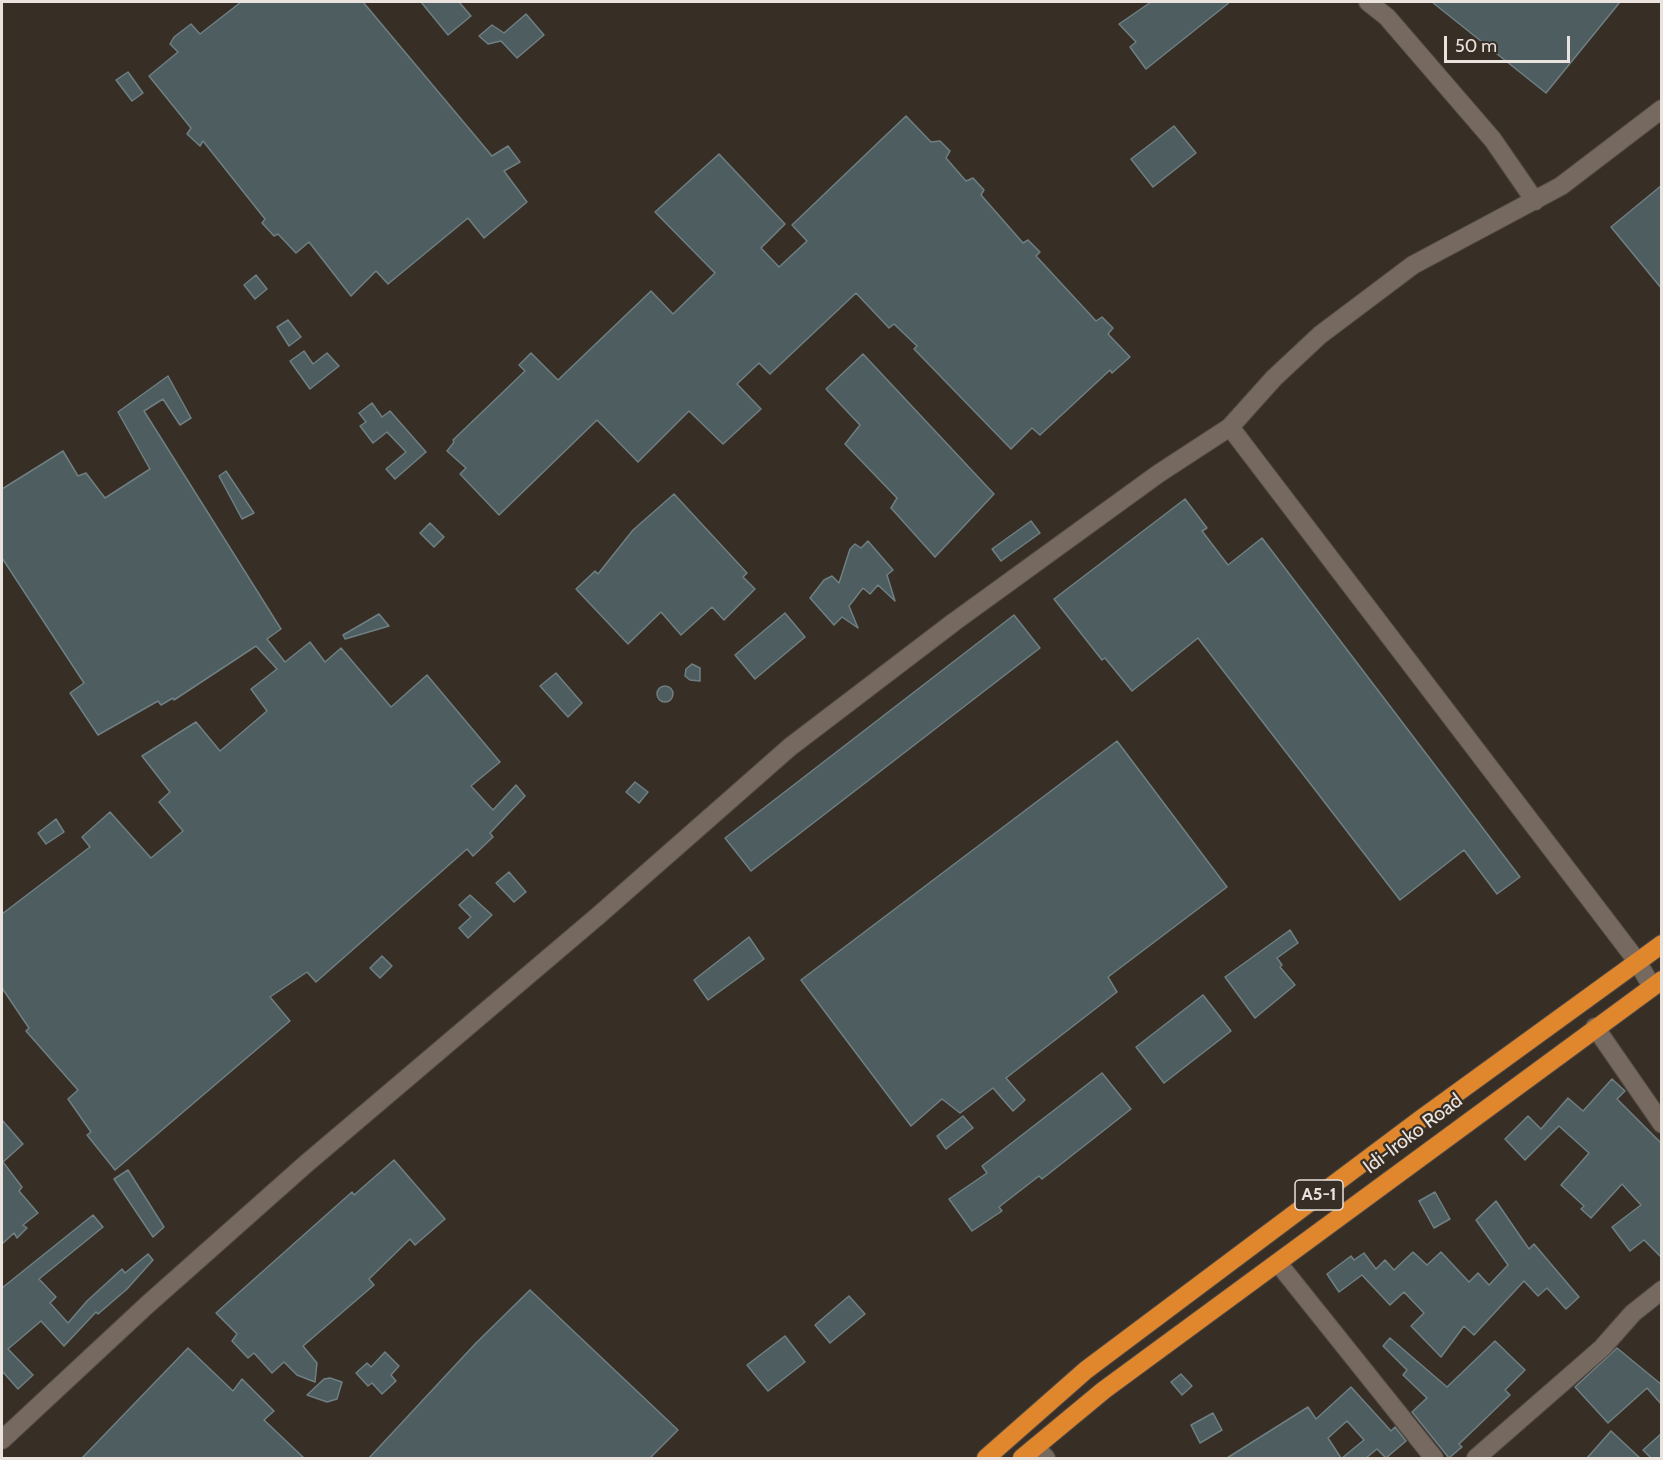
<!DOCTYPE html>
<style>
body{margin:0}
#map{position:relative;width:1663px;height:1460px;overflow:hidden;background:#372e26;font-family:Cabin,sans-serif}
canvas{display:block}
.frame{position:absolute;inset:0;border:3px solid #e9e2dd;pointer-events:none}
.scale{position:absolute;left:1444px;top:36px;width:126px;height:27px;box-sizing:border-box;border:3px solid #e9e2dd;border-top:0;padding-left:8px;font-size:18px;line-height:21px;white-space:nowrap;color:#e9e2dd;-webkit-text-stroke:4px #372e26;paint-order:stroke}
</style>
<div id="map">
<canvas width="1663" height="1460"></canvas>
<div class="frame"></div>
<div class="scale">50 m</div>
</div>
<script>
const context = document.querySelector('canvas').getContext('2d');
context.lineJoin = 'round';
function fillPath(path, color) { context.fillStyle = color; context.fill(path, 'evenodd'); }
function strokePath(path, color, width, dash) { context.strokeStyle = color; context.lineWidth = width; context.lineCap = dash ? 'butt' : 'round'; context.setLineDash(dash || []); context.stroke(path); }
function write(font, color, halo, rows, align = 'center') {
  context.font = font + ' Cabin,sans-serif'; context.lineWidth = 4.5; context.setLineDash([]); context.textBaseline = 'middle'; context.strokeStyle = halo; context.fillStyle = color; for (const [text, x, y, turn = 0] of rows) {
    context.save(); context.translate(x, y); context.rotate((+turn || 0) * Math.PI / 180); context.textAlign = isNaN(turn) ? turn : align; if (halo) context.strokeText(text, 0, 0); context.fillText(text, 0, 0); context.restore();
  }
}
const building = new Path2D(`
 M241,2H363L492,156L508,146L520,162L504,171L527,202L484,238L468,218L388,284L376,271L351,296L309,242L296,253L278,234L274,236L262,223L265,219L203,141L200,146L187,134L191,128L149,76L178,52L170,44L174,37L191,24L200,34Z
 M421,2H459L471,16L448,35Z
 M1151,2H1230L1146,69L1130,47L1136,42L1119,24Z
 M1432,2H1620L1546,93Z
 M526,14L544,35L517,58L501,41L488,44L479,36L492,25L504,33Z
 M128,72L143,93L132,101L116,80Z
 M906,116L931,142L940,141L950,151L946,158L966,181L973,178L984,190L981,195L1023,243L1028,240L1040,252L1036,256L1096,321L1102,317L1113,328L1108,334L1130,357L1112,373L1110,370L1040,435L1032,428L1011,449L914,349L917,346L894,324L889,328L856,293L770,374L759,363L737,384L761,409L723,444L689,411L638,462L597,420L499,515L460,474L466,468L447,451L454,442L453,440L525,371L519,365L531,353L558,380L651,291L673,314L715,273L655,212L719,154L785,224L761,248L779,267L807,241L792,225Z
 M1174,126L1196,153L1153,187L1131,159Z
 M1662,185V289L1611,227Z
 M256,275L267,289L255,299L244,285Z
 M288,320L301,337L289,346L277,327Z
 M304,351L313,364L327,353L339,366L310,389L290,361Z
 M863,354L994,494L935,557L891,508L897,498L845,444L860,425L826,389Z
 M168,376L191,418L180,425L163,399L144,411L281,629L267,639L285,662L310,642L325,662L341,648L391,707L427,675L500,762L471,786L493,810L516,785L525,796L490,833L493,837L473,856L467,849L316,982L307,972L270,997L290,1021L115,1170L87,1135L91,1132L68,1099L78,1090L26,1031L29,1028L2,988V914L90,847L82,837L110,812L151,858L183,831L159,802L170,792L142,756L196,722L220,751L267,711L251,689L277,669L256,646L174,700L173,698L161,705L158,701L98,735L70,693L84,683L2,558V489L63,451L78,476L86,473L105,498L150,469L118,412Z
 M372,403L382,417L390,411L426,452L395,479L386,469L406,452L387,432L373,443L360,426L366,422L359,413Z
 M226,471L254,513L242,519L219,476Z
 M674,494L747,573L743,577L755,589L724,620L712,607L681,635L661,612L628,644L576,589L595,571L598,574L633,530Z
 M1185,499L1207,528L1202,531L1228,565L1262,538L1520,877L1497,894L1464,850L1400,900L1198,638L1132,691L1105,658L1102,660L1054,599Z
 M1031,521L1040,533L1001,561L992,549Z
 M430,523L444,537L434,547L420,533Z
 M868,541L893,570L887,575L895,601L878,585L870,594L863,588L849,606L858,628L842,617L834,625L810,598L824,580L832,576L839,583L850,549L855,544L861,548Z
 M785,613L805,637L755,679L735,655Z
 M379,614L389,626L345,639L343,635Z
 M1014,615L1040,648L751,871L725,838Z
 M692,664L700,668V681L690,680L685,676L686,669Z
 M556,673L582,703L568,717L540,686Z
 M657 694a8 8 0 1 1 16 0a8 8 0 1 1-16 0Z
 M1117,741L1227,887L1108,977L1117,992L1006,1078L1025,1100L1013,1111L993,1088L960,1113L942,1099L911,1126L801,980Z
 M635,782L648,792L639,803L626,792Z
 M56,819L64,832L46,844L38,833Z
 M509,872L526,892L514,902L496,883Z
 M470,895L492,915L468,938L459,928L471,917L459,905Z
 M1290,930L1298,943L1277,958L1282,965L1280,967L1295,985L1255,1018L1225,977Z
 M749,937L764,959L708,1000L694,980Z
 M382,956L392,966L380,978L370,968Z
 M1203,995L1231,1031L1164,1083L1136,1047Z
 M1102,1073L1131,1109L1042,1179L1039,1176L999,1207L1002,1211L972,1231L949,1199L987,1173L982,1166Z
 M1612,1079L1625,1091L1617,1099L1662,1144V1258L1644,1240L1630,1251L1612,1227L1641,1205L1622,1184L1591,1218L1581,1209L1584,1206L1561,1185L1589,1153L1559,1126L1525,1160L1505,1139L1528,1116L1541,1129L1568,1098L1583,1111Z
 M963,1116L973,1128L946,1149L937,1136Z
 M2,1120L23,1144L3,1162L22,1187L19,1191L38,1213L23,1225L27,1228L17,1238L14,1233L2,1244Z
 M394,1160L445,1219L415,1245L410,1239L369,1279L374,1285L303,1346L317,1363L315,1382L297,1375L284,1362L272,1373L254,1353L248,1358L232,1341L237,1334L216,1313L352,1192L354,1195Z
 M128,1170L164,1227L153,1237L114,1179Z
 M1435,1192L1450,1219L1434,1228L1419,1201Z
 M1496,1201L1529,1249L1534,1244L1579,1297L1566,1309L1547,1288L1538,1296L1524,1281L1474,1335L1464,1326L1441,1357L1411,1326L1424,1313L1404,1292L1390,1305L1362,1275L1339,1292L1327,1274L1351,1256L1354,1260L1364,1253L1376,1269L1385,1260L1394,1270L1413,1252L1427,1265L1441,1252L1469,1282L1478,1273L1489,1285L1508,1265L1476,1220Z
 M93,1215L103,1227L39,1279L56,1297L50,1303L68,1323L87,1301L122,1269L125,1273L148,1254L153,1260L127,1289L98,1314L96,1312L64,1346L41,1321L8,1349L33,1375L18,1389L2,1371V1288Z
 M530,1290L678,1430L650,1458H369L476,1343Z
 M849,1296L865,1314L830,1343L815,1325Z
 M785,1336L805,1362L768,1391L747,1365Z
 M1390,1338L1447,1387L1495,1341L1525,1370L1505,1390L1510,1395L1459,1444L1462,1447L1449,1458L1412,1412L1427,1398L1403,1375L1407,1370L1383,1346Z
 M188,1348L233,1391L242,1379L274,1411L264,1420L304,1458H82Z
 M1617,1348L1662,1385V1405L1647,1388L1608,1423L1575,1387Z
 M385,1352L399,1366L391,1375L396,1381L382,1394L372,1383L368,1386L356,1373L367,1363L371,1367Z
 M1181,1374L1192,1386L1182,1395L1171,1382Z
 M330,1378L342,1382L337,1399L327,1402L307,1395L324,1379Z
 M1351,1387L1391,1431L1395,1427L1406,1441L1386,1458L1377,1449L1366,1458H1342L1364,1440L1347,1421L1328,1438L1341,1458H1227L1308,1407L1316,1419Z
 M1213,1413L1222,1430L1200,1443L1191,1425Z
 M1611,1431L1640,1458H1587Z
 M1662,1433V1458H1651L1643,1450Z`);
const minor = new Path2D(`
 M1368,2L1387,17L1493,140L1535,201
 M1230,427L1637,961L1652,987
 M1595,1027L1662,1124
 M1278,1263L1434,1458
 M2,1440L147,1305L307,1163L599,915L790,747L954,622L1158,474L1230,427L1274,378L1320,335L1413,265L1561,186L1662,109
 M1035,1447L1046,1458
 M1476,1458L1602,1348L1633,1313L1662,1290`);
const highway = new Path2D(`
 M986,1458L1086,1370L1421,1119L1662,944
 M1022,1458L1104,1390L1662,980`);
const shields = [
 [1319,1195,48]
];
const shieldNames = [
 ["A5-1",1319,1195]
];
const streetNames = [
 ["Idi-Iroko Road",1413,1134,-37]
];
fillPath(building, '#4d5d60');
strokePath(building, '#6f7f82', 1.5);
strokePath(minor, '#544b44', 20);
strokePath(highway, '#544b44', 20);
strokePath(minor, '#756960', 18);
strokePath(highway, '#e0872d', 18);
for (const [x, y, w] of shields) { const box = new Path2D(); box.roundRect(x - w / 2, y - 15, w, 30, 4.5); context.fillStyle = '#372e26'; context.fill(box); strokePath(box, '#e9e2dd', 1.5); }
write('bold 18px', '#e9e2dd', null, shieldNames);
write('20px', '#e9e2dd', '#372e26', streetNames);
</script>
